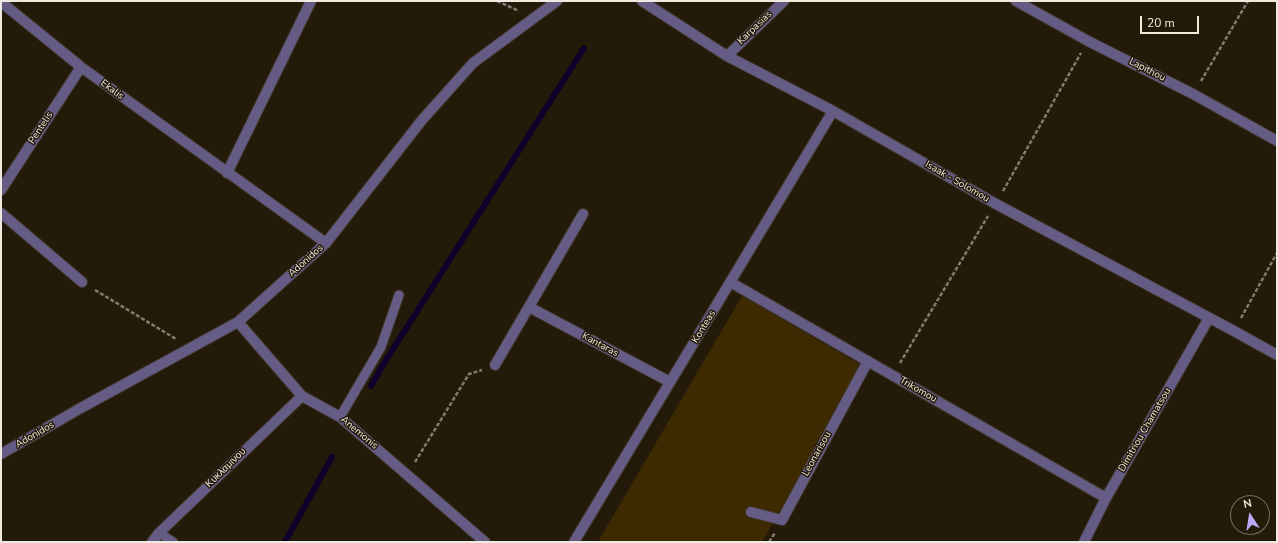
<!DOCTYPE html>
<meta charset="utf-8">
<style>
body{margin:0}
#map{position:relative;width:1278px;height:543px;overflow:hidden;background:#231a0a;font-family:"Nunito Sans",sans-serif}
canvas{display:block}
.frame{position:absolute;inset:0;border:2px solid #f0e9df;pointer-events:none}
.north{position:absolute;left:1230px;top:495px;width:40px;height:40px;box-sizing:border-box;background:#231a0a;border:1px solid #756d5f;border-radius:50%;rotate:348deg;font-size:11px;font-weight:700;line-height:16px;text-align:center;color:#f0e9df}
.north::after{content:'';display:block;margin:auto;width:14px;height:18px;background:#baaaf6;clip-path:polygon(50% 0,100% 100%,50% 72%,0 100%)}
.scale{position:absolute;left:1140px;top:16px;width:59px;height:18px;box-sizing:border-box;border:2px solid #f0e9df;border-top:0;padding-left:5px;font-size:12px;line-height:14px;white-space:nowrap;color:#f0e9df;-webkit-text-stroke:3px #231a0a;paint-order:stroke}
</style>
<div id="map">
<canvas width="1278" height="543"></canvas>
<div class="frame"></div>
<div class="north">N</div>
<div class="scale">20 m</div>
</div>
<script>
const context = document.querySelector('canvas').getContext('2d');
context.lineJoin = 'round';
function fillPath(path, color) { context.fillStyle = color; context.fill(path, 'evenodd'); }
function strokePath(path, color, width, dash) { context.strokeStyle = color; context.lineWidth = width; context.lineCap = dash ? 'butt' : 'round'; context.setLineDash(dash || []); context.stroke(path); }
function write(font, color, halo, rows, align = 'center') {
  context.font = font + ' "Nunito Sans",sans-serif'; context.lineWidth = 3; context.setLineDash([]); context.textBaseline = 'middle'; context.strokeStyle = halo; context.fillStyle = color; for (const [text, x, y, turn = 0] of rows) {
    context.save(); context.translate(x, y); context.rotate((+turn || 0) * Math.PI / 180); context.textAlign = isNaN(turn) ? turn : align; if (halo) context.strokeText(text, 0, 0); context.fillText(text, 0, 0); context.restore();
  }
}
const green = new Path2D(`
 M742,296L864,367L762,542H603L599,540Z`);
const stream = new Path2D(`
 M371,386L383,365L584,48
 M285,542L332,457`);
const path = new Path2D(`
 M497,1L519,11
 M1201,81L1248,1
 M1003,191L1081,53
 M95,290L176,339
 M1241,318L1277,253
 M900,363L988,216
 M415,462L469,374L482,370
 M769,542L775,533`);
const lane = new Path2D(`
 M340,417L381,347L399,295
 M159,533L173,542`);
const street = new Path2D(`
 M642,1L727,56L833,111L996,204L1234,331L1277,355
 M1016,1L1088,41L1193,94L1277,141
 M1,2L81,67L326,243
 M727,56L784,1
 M227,173L311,1
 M1,190L81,67
 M1,213L82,282
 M730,282L1106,498
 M529,307L670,382
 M238,322L302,396L340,417L485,542
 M495,365L583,214
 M1,454L79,409L238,322L326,243L422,120L473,63L557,1
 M751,512L782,520L868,361
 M152,542L159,533L302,396
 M574,542L833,111
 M1084,542L1106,498L1209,318`);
const streetNames = [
 ["Karpasias",755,28,-44],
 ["Lapithou",1147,70,27],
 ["Ekalis",112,90,36],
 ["Pentelis",41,128,-57],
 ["Isaak - Solomou",957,182,30],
 ["Adonidos",306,261,-42],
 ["Konteas",704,327,-59],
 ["Kantaras",600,345,28],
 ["Trikomou",918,390,30],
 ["Dimitriou Chamatsou",1145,430,-60],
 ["Anemonis",359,433,40],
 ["Adonidos",35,435,-30],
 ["Leonarisou",817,454,-61],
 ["Κυκλαμινου",226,468,-44]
];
fillPath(green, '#3e2a01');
strokePath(stream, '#0e002a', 6);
strokePath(lane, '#403728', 11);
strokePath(street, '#403728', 12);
strokePath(path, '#837b6e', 2.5, [4, 2]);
strokePath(lane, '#645c85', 9);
strokePath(street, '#645c85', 10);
write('10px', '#f0e9df', '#231a0a', streetNames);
</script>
